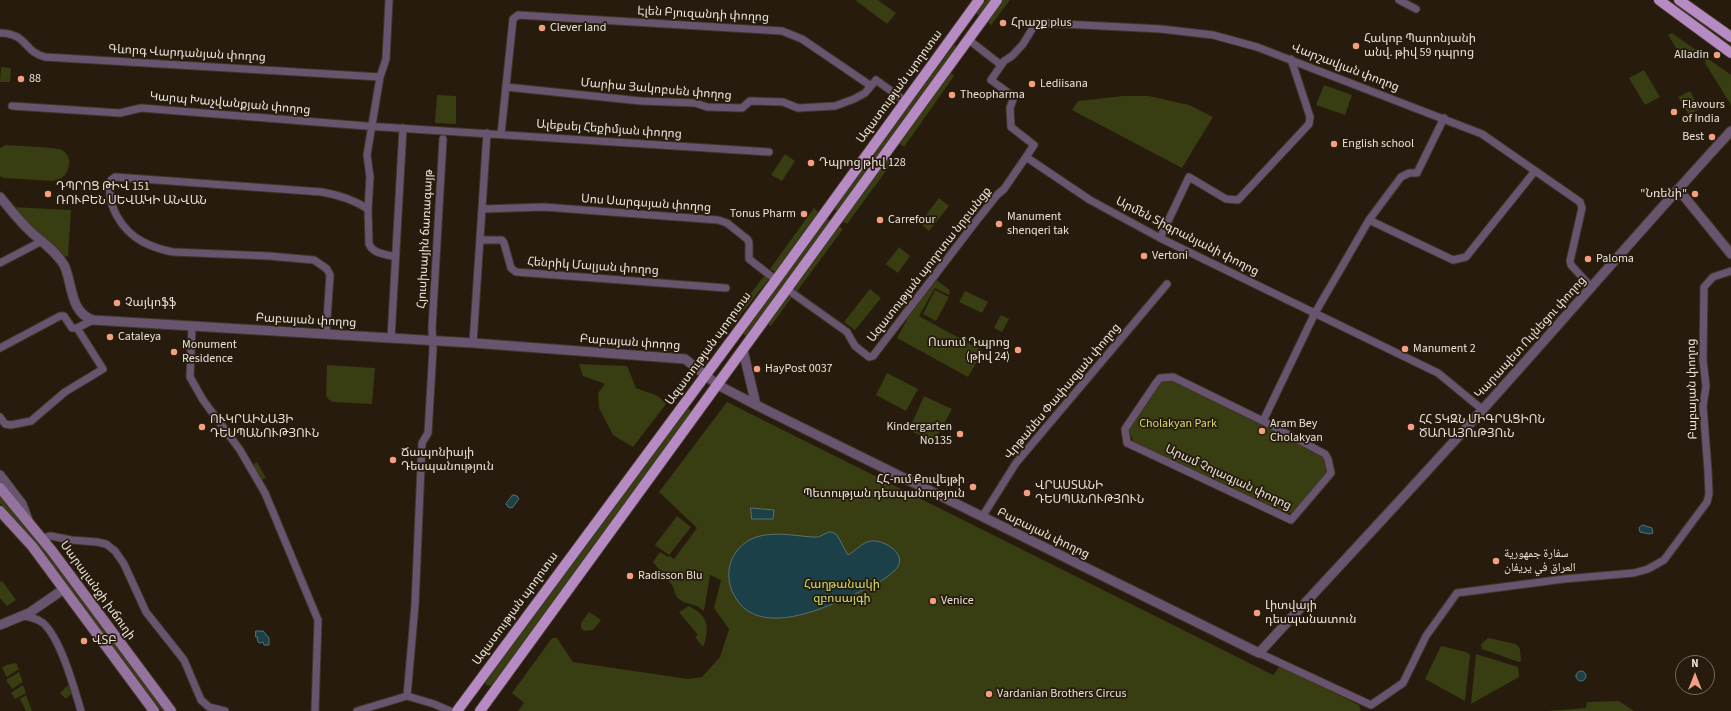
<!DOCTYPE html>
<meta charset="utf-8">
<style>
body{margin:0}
#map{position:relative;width:1731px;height:711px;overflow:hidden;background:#261b0c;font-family:"Source Sans 3",sans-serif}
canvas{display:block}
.north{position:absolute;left:1675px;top:655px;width:40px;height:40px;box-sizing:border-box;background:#261b0c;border:1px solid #746b5e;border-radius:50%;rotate:0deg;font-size:11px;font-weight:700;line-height:16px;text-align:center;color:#eae3d9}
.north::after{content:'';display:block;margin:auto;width:14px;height:18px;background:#f2a081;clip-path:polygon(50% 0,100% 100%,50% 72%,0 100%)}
</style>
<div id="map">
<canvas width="1731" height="711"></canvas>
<div class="north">N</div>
</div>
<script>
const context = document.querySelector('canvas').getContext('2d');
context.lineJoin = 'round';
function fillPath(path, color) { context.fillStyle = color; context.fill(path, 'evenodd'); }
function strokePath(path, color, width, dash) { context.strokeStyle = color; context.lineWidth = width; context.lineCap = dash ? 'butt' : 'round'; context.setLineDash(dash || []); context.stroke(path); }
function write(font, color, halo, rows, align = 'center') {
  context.font = font + ' "Source Sans 3","Noto Naskh Arabic","Noto Sans Armenian",sans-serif'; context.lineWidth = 3.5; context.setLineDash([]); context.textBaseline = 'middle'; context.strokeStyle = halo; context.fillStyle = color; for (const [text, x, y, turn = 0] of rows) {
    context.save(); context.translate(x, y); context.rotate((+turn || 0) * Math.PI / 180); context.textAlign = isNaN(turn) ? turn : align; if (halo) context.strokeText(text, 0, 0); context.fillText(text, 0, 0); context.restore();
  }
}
const green = new Path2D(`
 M855,0H878L896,13L887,24Z
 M986,0H991L979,16L976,13Z
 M1001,0H1010L991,25L986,20Z
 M1672,33L1731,75V105L1705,63L1706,61L1688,50L1678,51L1668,35Z
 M954,45L956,46L952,54L837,211L833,208Z
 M1,67L11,68L10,82H0Z
 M1644,70L1660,97L1645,105L1629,78Z
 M948,71L954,76L904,147L897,142Z
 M1324,85L1352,95L1345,115L1316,105Z
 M1690,91L1700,109L1689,115L1678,97Z
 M437,95L456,96V124L435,123Z
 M1123,96H1149L1189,105L1213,117L1182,168L1072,110L1078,101Z
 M6,145C17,146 54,147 62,150C69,154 71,162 68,169C66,177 60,179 52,181L4,178L0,176V148Z
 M785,154L795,161L782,181L771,175Z
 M888,156L894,160L847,224L842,221Z
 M939,198L949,206L929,231L920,223Z
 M12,207L71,210L68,257L60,254L17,216Z
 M814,208L818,212L775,272L770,269Z
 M827,218L830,221L746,336L742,333Z
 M838,225L843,229L795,294L790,290Z
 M899,247L910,256L898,273L886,264Z
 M764,276L769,279L731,327L728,324Z
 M935,279L950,290L949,295L935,288L919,316L983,351L968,377L897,338L911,312Z
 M870,289L881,298L855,330L844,322Z
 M935,290L949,297L936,321L923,314Z
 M965,291L988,302L982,313L959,302Z
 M788,294L792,297L771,326L766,323Z
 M1001,315L1009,319L1002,332L994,328Z
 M579,364L627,366L636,388L658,396L666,404L633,447L613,435L599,408L598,393L605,384L583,376Z
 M327,365L375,368L372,404L333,402L328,399L326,395Z
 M887,373L918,389L906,411L876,395Z
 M1172,380L1325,457L1326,473L1294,512L1283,514L1133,441L1129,430L1161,382Z
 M924,396L952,409L934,442L909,430Z
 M727,402L1273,675L1280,666L1359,705L1361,711H518L524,703L512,693L552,638H557L573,662L688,679L702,677L720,657L729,629L714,608L721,580L710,575L704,611C694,602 688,606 679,599C675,596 675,592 673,587C668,578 659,570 653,562L660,552L668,557L670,556L674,559L697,528L659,492Z
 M686,407L693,412L492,686L486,685L485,682Z
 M257,462L266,478L261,480L252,465Z
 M0,494L77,592L164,711H162L133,675L57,570L0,503Z
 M677,516L691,527L669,555L655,545Z
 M2,581L16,600L7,606L0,598V582Z
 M689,606C709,616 710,629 703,647L695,637L698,635L679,612Z
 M589,612L601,620L593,630L584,631L581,628V623Z
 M1488,638L1516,644L1520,649L1521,661L1519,662L1482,649L1481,644Z
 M1441,646L1466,652L1470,655L1465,701L1425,679Z
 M1476,654L1518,667L1519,677L1471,704Z
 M16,663L19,669L7,677L2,668L6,665Z
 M19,672L23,682L12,689L6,680Z
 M23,685L26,693L15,699L11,693Z
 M68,685L72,693L66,699L60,693Z
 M26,695L32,711H26L20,699Z
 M1619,701L1634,711H1548L1586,708L1587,702Z`);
const water = new Path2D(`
 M513,495L517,496L519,499L512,508L508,507L506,504Z
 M751,508L774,510L773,519H752Z
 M1643,525L1652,528L1653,533L1649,534L1640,532L1639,528Z
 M829,532H832L837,535L848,555C856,551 862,542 871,541C884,539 909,555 896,569C885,581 869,587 855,594C825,608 768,634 741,605C734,597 729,587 729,577C728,568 731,559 736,552C754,527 786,535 812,537H818Z
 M256,631H263L269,638V645H264L263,642L259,643L257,640L258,637H256Z
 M1576 676a5 5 0 1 1 10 0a5 5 0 1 1-10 0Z`);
const minor = new Path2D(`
 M389,0L386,59L380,77L367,155L370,177L368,209L369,244C373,254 386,254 395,257
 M1399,0L1416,9
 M0,33C29,34 22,51 45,57L380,77
 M969,40L1001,65
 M506,87L641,101L695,103L707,107L742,108L750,101L783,102L798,108L835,106L854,99L865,93L876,80L905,101
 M12,106L120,113L141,108L366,126L769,152
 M501,134L513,19L518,15L782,31L802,39L871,86
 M482,209L544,207L718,220L727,223L747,239L749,242V259L776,280
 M1369,220L1453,260L1466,257L1535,171
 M1160,238L1189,177L1226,199L1238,200L1309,124L1310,117L1291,59
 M480,240H502L504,243L511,268L516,272L726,288
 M0,263L42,241
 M788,290L847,332L855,346L869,357L873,356L974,224L997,195L1004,189L1026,157
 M192,326L190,377L203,400L240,450L265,493L318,620L315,711
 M326,334L330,275L327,269L314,260L269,256L173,252C162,250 153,247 143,242C122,231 105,204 111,180L115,177L322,192C339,195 353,199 368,209
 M391,338L403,128
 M473,343L487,133
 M0,348L60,316H64L72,328H77L93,320
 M1173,377L1263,421L1325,454L1328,459L1331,473L1291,520L1127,443L1125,429L1156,383L1160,378Z
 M1483,410L1438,373L1160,238L1090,200L1026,157L1034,145L1011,127L1010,108L1014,97L991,80L1004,61L1012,56L1023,44L1034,26L1044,23L1161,29L1213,35L1257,47L1482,134L1580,202L1582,208L1570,261L1571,265L1592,288
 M0,417L5,424L11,425L31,421L65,392L103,369L77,328
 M1263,421L1315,313L1369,220L1401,177L1409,173H1417L1444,118
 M982,517L1016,463L1167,284
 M42,538L51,536L71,540L97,542L106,544L115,551L124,564L146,612L184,660L201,700L209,707L225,711
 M23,616C30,617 37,618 43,623C61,639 74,688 81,711
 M1259,653L1371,705L1403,683L1426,636L1457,593L1564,579L1634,573L1648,569L1664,560L1707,502L1709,494L1708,471L1703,406L1706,386L1703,360L1704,287L1713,277L1731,271
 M407,696L415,605L422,443L428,433L433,349L432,328L443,139
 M357,711L407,696L434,704L450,711`);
const tertiary = new Path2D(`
 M1678,189L1731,254
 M0,197C10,209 19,221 31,232C42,242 56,251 64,265C73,283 69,312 93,320L473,343L685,359L718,385L756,405L1259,653C1334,571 1410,491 1484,408C1567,316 1647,222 1731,131
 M743,350L756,405
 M0,475L22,504L28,520
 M0,625L29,613L64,589`);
const secondary = new Path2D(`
 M0,488L52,551L171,711
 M0,511L32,546L154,711`);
const primary = new Path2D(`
 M1659,0L1731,53
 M1679,0L1731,37
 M457,711L776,280L979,0
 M480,711L997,0`);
const markers = [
 [1003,23,4,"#f2a081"],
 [542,28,4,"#f2a081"],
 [1356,46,4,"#f2a081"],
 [1717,55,4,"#f2a081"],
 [21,79,4,"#f2a081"],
 [1032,84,4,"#f2a081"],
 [952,95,4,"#f2a081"],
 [1674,112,4,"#f2a081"],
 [1712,137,4,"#f2a081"],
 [1334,144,4,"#f2a081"],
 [811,163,4,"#f2a081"],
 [48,194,4,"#f2a081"],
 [1695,194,4,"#f2a081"],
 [804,214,4,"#f2a081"],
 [880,220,4,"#f2a081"],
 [999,224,4,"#f2a081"],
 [1144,256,4,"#f2a081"],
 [1588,259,4,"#f2a081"],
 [117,303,4,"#f2a081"],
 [110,337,4,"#f2a081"],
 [1405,349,4,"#f2a081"],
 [1018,350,4,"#f2a081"],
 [174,352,4,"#f2a081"],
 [757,369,4,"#f2a081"],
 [202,427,4,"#f2a081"],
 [1411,427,4,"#f2a081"],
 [1262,431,4,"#f2a081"],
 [960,434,4,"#f2a081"],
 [393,460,4,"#f2a081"],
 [973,487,4,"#f2a081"],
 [1027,493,4,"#f2a081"],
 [1496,561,4,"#f2a081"],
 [630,576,4,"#f2a081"],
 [933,601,4,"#f2a081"],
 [1257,613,4,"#f2a081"],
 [84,641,4,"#f2a081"],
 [989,694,4,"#f2a081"]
];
const streetNames = [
 ["Էլեն Բյուզանդի փողոց",703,15,3],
 ["Գևորգ Վարդանյան փողոց",187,54,3],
 ["Վարշավյան փողոց",1345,68,21],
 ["Ազատության պողոտա",900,87,-54],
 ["Մարիա Յակոբսեն փողոց",656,90,5],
 ["Կարպ Խաչվանքյան փողոց",230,104,5],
 ["Ալեքսեյ Հեքիմյան փողոց",609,130,4],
 ["Սոս Սարգսյան փողոց",646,204,4],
 ["Արմեն Տիգրանյանի փողոց",1187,237,27],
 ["Հյուսիսային ճառագայթ",426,239,-87],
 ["Ազատության պողոտա նրբանցք",930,265,-52],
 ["Հենրիկ Մալյան փողոց",593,267,4],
 ["Բաբայան փողոց",306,321,3],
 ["Կարապետ Ուլնեցու փողոց",1531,338,-48],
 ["Բաբայան փողոց",630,343,4],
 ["Ազատության պողոտա",709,349,-54],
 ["Բաբայան փողոց",1693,389,-91],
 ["Վրթանես Փափազյան փողոց",1063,392,-50],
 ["Արամ Չոլագյան փողոց",1228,478,25],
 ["Բաբայան փողոց",1043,534,26],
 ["Սարալանջի խճուղի",97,591,54],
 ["Ազատության պողոտա",516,609,-54]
];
const poiNames = [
 ["Հրաշք plus",1011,23],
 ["Clever land",550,28],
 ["Հակոբ Պարոնյանի",1364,39],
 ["անվ. թիվ 59 դպրոց",1364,53],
 ["Alladin",1709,55,"right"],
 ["88",29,79],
 ["Lediisana",1040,84],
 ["Theopharma",960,95],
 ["Flavours",1682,105],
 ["of India",1682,119],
 ["Best",1704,137,"right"],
 ["English school",1342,144],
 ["Դպրոց թիվ 128",819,163],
 ["ԴՊՐՈՑ ԹԻՎ 151",56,187],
 ["ՌՈՒԲԵՆ ՍԵՎԱԿԻ ԱՆՎԱՆ",56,201],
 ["\"Նռենի\"",1687,194,"right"],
 ["Tonus Pharm",796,214,"right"],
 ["Manument",1007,217],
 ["shenqeri tak",1007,231],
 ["Carrefour",888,220],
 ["Vertoni",1152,256],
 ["Paloma",1596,259],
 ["Չայկոֆֆ",125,303],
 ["Cataleya",118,337],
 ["Ուսում Դպրոց",1010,343,"right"],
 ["(թիվ 24)",1010,357,"right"],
 ["Monument",182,345],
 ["Residence",182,359],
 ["Manument 2",1413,349],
 ["HayPost 0037",765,369],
 ["ՈՒԿՐԱԻՆԱՅԻ",210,420],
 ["ԴԵՍՊԱՆՈՒԹՅՈՒՆ",210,434],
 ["ՀՀ ՏԿԶՆ ՄԻԳՐԱՑԻՈՆ",1419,420],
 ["ԾԱՌԱՅՈւԹՅՈւՆ",1419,434],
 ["Aram Bey",1270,424],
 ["Cholakyan",1270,438],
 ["Kindergarten",952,427,"right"],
 ["No135",952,441,"right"],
 ["Ճապոնիայի",401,453],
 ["Դեսպանություն",401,467],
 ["ՀՀ-ում Քուվեյթի",965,480,"right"],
 ["Պետության դեսպանություն",965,494,"right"],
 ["ՎՐԱՍՏԱՆԻ",1035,486],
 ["ԴԵՍՊԱՆՈՒԹՅՈՒՆ",1035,500],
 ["سفارة جمهورية",1504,554],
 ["العراق في يريفان",1504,568],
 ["Radisson Blu",638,576],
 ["Venice",941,601],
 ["Լիտվայի",1265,606],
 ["դեսպանատուն",1265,620],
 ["ՎՏԲ",92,641],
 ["Vardanian Brothers Circus",997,694]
];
const parkNames = [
 ["Cholakyan Park",1178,424],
 ["Հաղթանակի",842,585],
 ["զբոսայգի",842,599]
];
fillPath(green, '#383d12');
fillPath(water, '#1b4048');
strokePath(water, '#597174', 1);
strokePath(minor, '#413729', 9);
strokePath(tertiary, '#413729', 11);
strokePath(secondary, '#413729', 12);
strokePath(primary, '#413729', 12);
strokePath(minor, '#695470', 7);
strokePath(tertiary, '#695470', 9);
strokePath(secondary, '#94739f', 10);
strokePath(primary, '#b68bc4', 10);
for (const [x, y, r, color] of markers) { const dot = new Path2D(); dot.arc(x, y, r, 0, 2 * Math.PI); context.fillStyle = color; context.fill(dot); strokePath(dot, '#261b0c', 1.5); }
write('12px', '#eae3d9', '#261b0c', streetNames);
write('12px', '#eae3d9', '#261b0c', poiNames, 'left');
write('12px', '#cedd6a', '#261b0c', parkNames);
</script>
